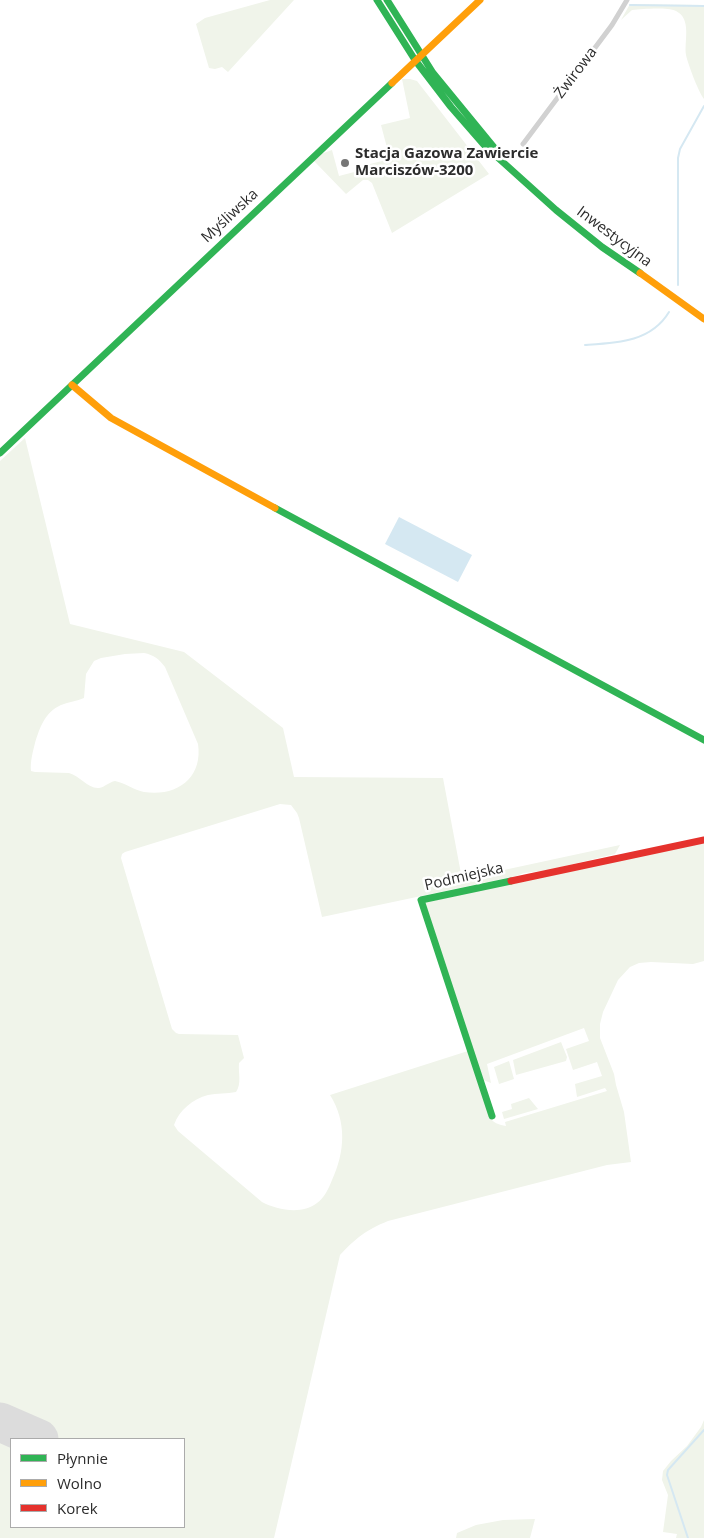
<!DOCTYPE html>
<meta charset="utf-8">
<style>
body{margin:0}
#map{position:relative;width:704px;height:1538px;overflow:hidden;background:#fff;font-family:"Open Sans",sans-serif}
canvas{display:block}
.legend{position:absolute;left:10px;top:1438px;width:175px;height:90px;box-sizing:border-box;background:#fff;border:1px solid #ababab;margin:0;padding:6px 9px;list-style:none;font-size:15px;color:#2c2c2c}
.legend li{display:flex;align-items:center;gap:10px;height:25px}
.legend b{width:25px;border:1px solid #ababab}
</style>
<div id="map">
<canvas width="704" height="1538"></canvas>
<ul class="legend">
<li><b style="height:6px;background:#30b455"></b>Płynnie</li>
<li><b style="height:6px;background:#ff9f0a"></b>Wolno</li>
<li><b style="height:6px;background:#e5322d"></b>Korek</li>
</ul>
</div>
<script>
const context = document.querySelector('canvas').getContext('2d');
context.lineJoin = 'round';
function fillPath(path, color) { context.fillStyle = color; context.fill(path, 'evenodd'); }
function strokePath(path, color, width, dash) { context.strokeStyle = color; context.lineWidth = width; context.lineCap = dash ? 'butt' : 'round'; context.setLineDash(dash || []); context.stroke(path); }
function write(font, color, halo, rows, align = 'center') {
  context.font = font + ' "Open Sans",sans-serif'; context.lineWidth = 5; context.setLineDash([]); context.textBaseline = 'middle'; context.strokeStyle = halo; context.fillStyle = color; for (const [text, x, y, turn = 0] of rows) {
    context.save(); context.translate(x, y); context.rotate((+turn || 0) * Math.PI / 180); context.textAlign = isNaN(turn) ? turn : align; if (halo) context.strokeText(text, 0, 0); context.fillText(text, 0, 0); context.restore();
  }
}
const green = new Path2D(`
 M270,0H294L228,72L222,67L215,69L209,68L196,24L205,18Z
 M630,4L704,5V99C698,91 688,64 686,55C684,41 692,19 676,11C666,7 644,9 632,10L621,20Z
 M402,79H410L417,81L489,174L392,233L372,183L368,180H363L346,194L314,161L321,154L332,150L339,176L358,171V167L390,159L381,125L410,118Z
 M25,438L70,624L184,652L283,728L294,777L443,778L462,879L620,845L615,854L548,870L524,873L516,876L322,917L299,818L297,813L291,805L280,804L125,852L122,854L121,858L172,1029L176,1033L179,1034L238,1035L244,1058L239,1063C238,1072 242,1084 236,1092C227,1094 217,1093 208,1095C193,1099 179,1110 174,1125L178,1131L262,1202C277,1210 302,1215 317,1203C324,1198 329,1188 332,1180C345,1152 347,1122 330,1095L468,1051L490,1118C494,1123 499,1125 506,1126L505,1122L607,1091L605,1088L577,1097L575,1084L602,1076L597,1062L573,1070L566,1049L589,1041L584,1028L487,1064L491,1083L483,1080L425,903L430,900L704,843V961L693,964L651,962L639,963L630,967L618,980L603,1012L600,1024V1038L614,1074L616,1085L624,1112L631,1162L607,1165L388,1221C366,1230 356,1238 340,1255L274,1538H0V1432L17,1439H11V1527H184V1439H52L53,1436L0,1413V461ZM144,653C154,655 159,659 165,667L198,744C203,778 177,797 144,792C134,790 125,783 115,781C109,782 105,787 99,788C88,789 80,776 69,773L35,772L31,771C30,762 33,751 35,743C40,727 45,712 61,705C69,702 77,701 84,698L86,674L94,661L101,658L125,654Z
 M561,1042L567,1057L566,1061L516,1075L513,1060Z
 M509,1061L514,1079L499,1084L494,1067Z
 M529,1098L538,1109L504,1119L502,1112L512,1109L511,1104Z
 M704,1420V1538H676L677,1534L663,1532L668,1495L662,1480L663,1471L671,1461L687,1446L701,1427Z
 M535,1519L530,1538H456L457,1533L476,1525L503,1520Z`);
const water = new Path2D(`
 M399,517L472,555L458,582L385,544Z`);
const stream = new Path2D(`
 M630,5L704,6
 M678,285V158L680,149L704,106
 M585,345C617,343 651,342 669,312
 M688,1538L667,1475L668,1470L704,1430`);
const runway = new Path2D(`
 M0,1422L39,1439`);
const street = new Path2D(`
 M523,144L612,25L627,0`);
const fast = new Path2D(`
 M377,0L415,60L451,107L485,146L556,210L602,247L640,273
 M387,0L433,73L501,156
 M0,453L392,83
 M275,508L704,740
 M492,1116L421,900L511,881`);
const slow = new Path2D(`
 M392,83L480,0
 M640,273L704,319
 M72,385L111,418L275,508`);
const jam = new Path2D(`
 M511,881L704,840`);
const markers = [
 [345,163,5,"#767676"]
];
const streetNames = [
 ["Żwirowa",576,73,-53],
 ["Myśliwska",230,216,-43],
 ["Inwestycyjna",614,237,37],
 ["Podmiejska",464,877,-13]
];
const poiNames = [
 ["Stacja Gazowa Zawiercie",355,154],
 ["Marciszów-3200",355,171]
];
fillPath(green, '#f0f4ea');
fillPath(water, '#d5e8f2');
strokePath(stream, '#d5e8f2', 2);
strokePath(runway, '#dcdcdc', 39);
strokePath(street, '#d1d1d1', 5);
strokePath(fast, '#30b455', 7);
strokePath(slow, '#ff9f0a', 7);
strokePath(jam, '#e5322d', 7);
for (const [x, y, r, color] of markers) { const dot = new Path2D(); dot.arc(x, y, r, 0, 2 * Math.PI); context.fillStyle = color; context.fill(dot); strokePath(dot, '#fff', 2); }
write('15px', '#2c2c2c', '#fff', streetNames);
write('bold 15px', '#2c2c2c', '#fff', poiNames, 'left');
</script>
